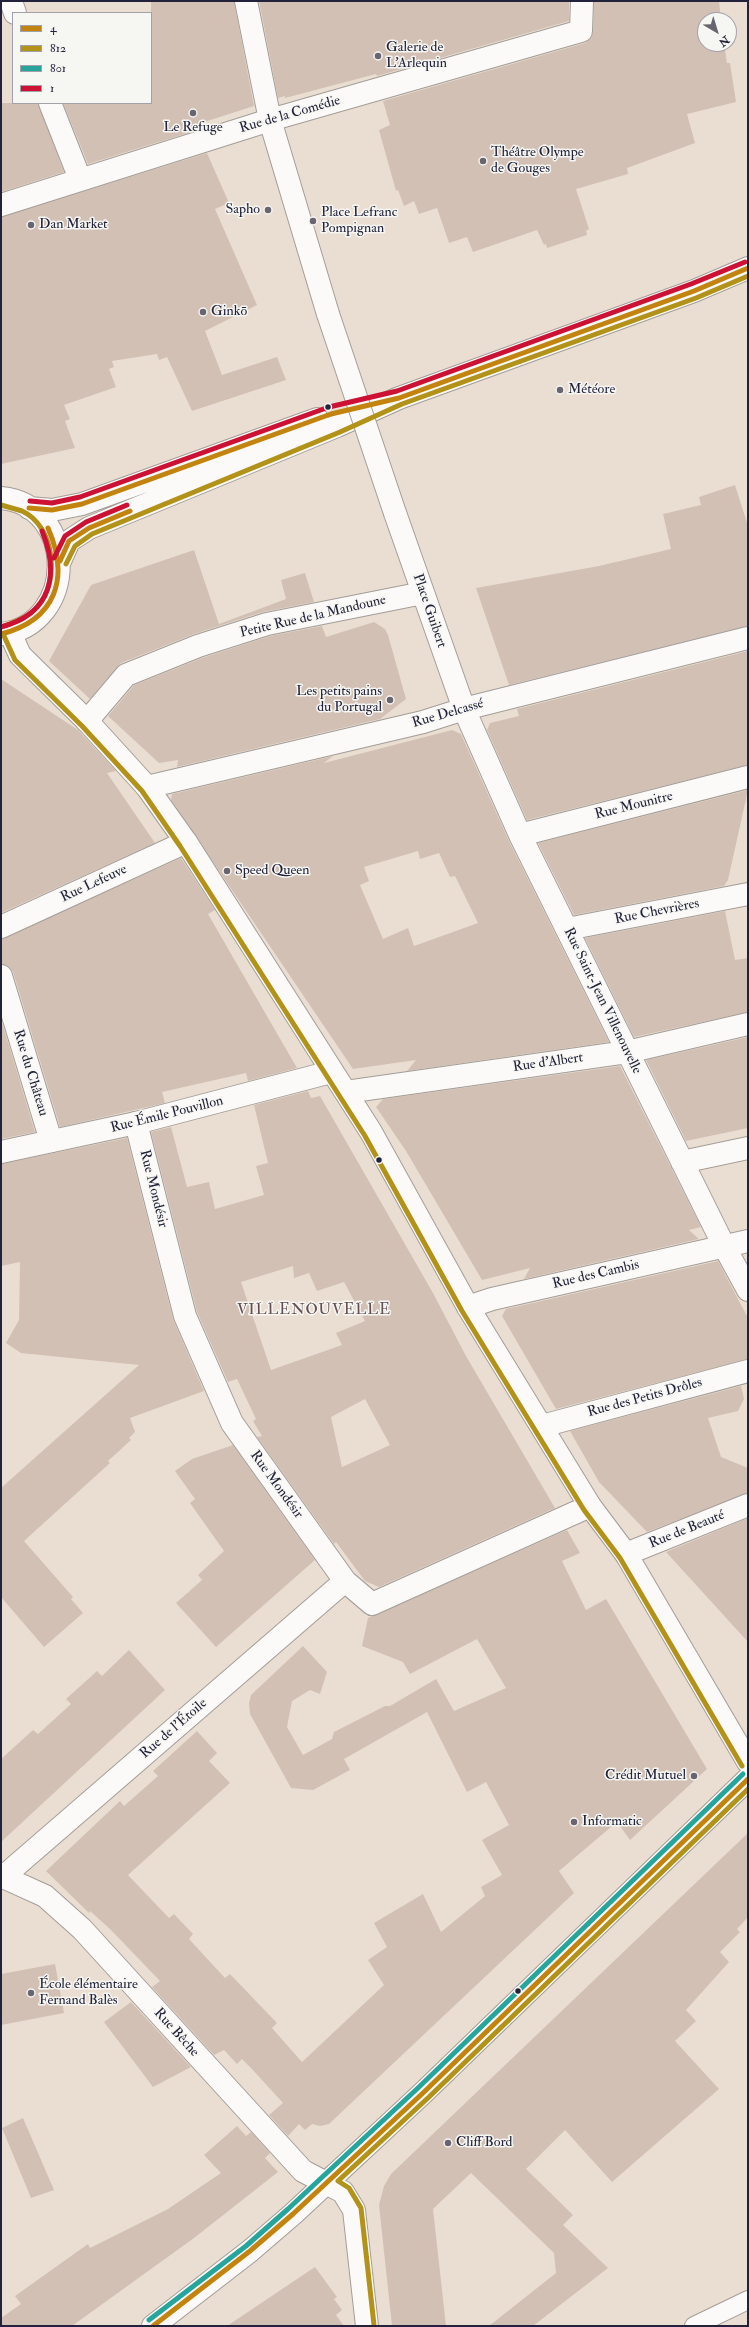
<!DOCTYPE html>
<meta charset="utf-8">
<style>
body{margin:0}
#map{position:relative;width:749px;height:2327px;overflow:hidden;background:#eaded2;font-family:"IM FELL Double Pica",serif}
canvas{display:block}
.frame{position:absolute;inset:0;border:2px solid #22223b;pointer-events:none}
.legend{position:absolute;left:12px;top:12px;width:140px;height:92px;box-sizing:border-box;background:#f6f6f2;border:1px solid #a1a1a9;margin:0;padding:5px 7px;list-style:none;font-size:12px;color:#22223b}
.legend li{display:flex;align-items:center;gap:8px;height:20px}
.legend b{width:20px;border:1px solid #a1a1a9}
.north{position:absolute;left:697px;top:12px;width:40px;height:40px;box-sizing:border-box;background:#f6f6f2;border:1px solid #a1a1a9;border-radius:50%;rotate:142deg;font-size:11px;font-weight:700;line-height:16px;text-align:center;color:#22223b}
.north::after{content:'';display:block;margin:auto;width:14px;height:18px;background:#686470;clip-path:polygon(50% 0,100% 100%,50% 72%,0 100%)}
</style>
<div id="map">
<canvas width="749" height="2327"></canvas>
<div class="frame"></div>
<ul class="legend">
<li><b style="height:5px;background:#c2840f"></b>4</li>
<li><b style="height:5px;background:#b29218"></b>812</li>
<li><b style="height:5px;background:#25a59c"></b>801</li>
<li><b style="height:5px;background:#cd1135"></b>1</li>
</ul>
<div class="north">N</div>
</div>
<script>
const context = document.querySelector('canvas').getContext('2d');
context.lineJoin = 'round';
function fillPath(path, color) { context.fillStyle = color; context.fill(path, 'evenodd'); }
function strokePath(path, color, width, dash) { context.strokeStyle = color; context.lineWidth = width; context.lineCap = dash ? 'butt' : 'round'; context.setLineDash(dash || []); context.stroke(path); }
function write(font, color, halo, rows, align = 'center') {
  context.font = font + ' "IM FELL Double Pica",serif'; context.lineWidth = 3; context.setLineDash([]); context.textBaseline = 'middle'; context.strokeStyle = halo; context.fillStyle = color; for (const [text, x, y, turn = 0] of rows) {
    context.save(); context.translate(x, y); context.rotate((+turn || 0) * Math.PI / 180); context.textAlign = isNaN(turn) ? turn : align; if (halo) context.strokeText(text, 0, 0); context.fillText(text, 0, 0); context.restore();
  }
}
const building = new Path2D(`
 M151,1H234L254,106L195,125L197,130L88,164L63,103H151Z
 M259,1H569V21L377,76L376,74L285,98V96L278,98Z
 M594,1H719L721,20H705V44H724L727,63H730L736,102L687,114L695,143L627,168L628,174L576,189L589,229L586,231L587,235L547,248L546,244L544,245L537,230L473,252L467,237L449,243L437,208L419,214L414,201L404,206L398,190L396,191L379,130L390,125L383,101L585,43L591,38L593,32Z
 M1,103H38L64,172L1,192Z
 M207,153L229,203L215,209L257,305L205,331L222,375L277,357L286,380L192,411L167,357L159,360L157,354L112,361L114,367L109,369L116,387L64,405L70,419L65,421L75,448L1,464V217Z
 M735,485L748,526V626L509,685L476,588L599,566L671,549L663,514L701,505L699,497Z
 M194,550L219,624L286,599L281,580L305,573L314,602L263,612L194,634L121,663L90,699L49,661L91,585Z
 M374,622L385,629L388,635L406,699L380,719L177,767L178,760L159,763L108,716L134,685L202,658L270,636L322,626L326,637Z
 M748,651V765L527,820L487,730L490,723L519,716L517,709Z
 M1,679L78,730L116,771L107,773L155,843L1,913Z
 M452,730L461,734L509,841L609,1042L407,1071L416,1060L353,1069L171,800L172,794L333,756L324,763ZM418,851L420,859L439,853L450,877L455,876L478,923L414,946L408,928L383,939L360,885L369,881L364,867Z
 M748,790L728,880L724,886L574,915L538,843Z
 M181,858L215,910L208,914L297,1068L248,1081L246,1073L162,1092L165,1103L60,1127L13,972L9,967L1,964V939Z
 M725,911L735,960L748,958V1012L634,1037L585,938Z
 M1,1019L35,1132L1,1139Z
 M748,1037V1128L686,1141L646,1060Z
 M620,1066L701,1227L689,1230L699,1239L524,1279L530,1268L482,1280L406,1151L376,1107L383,1099Z
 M308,1091L311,1098L320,1096L433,1293L466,1356L555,1508L379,1587L365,1581L336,1542L334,1544L257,1437L262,1436L253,1421L256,1419L237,1379L228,1382L197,1312L151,1132L171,1127L187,1187L209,1182L215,1209L264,1195L256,1166L268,1163L254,1105ZM293,1266L294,1278L309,1273L317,1291L344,1282L365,1321L336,1333L342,1345L271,1370L241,1282ZM365,1399L390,1445L342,1467L331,1417Z
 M127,1138L173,1319L204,1391L130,1418L135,1432L129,1438L131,1440L108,1461L110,1463L24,1541L73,1597L71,1599L83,1613L44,1647L1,1597V1488L139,1365L21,1353L6,1343L19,1320L20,1262L1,1266V1164Z
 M718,1261L748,1318V1359L556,1409L502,1316L506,1309Z
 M741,1386L744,1399L738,1411L708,1418L721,1457L748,1468V1493L647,1532L599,1482L570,1431Z
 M233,1445L315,1560L216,1647L176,1603L202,1580L198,1575L224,1551L190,1503L195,1499L175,1471L192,1459Z
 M748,1518V1642L666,1552Z
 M567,1530L580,1553L562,1561L586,1610L606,1599L707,1769L630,1840L617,1822L559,1871L574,1893L329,2124L320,2126L312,2124L305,2130L299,2124L288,2136L269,2115L283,2103L251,2068L242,2059L237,2064L224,2050L214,2055L152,1987L160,1981L110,1929L90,1911L89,1913L46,1871L120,1801L124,1806L158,1776L153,1771L197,1731L217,1753L209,1761L230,1783L128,1875L169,1918L174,1914L193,1934L189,1939L225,1978L230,1974L277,2023L272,2028L302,2062L384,1985L368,1960L387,1947L374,1923L423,1894L441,1932L485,1896L481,1887L502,1875L482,1840L509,1825L486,1782L467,1792L427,1712L344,1759L350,1770L313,1790L291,1788L250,1714L249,1703L251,1695L303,1646L327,1672L320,1694L310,1690L292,1701L287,1727L303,1755L332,1739L334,1732L385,1706H390L436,1679L454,1711L506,1688L477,1639L410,1674L403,1662L362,1646L368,1618Z
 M129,1650L165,1690L1,1842V1759L33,1730L38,1734L71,1704L66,1699L97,1671L102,1676Z
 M748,1833V1917L737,1929L740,1932L720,1952L729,1962L686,2010L696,2021L675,2041L719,2089L612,2182L565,2130L526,2169L573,2215L563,2225L608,2268L533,2326H489L556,2273L554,2253L471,2173L433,2209L446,2326H392L379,2205L384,2186L391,2174Z
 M55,1964L64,2013L1,2025V1974Z
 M131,2002L191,2067L153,2087L104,2022Z
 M23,2118L54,2190L31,2198L2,2128Z
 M237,2126L246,2136L251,2132L270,2153L265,2158L278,2172L194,2238L72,2326H1V2318L21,2304L15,2296L88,2244L90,2248L168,2209L221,2173L204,2155Z
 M315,2267L337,2297L334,2299L342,2310L336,2315L344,2326H227Z`);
const lane = new Path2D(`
 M694,2326L748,2300`);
const street = new Path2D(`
 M11,1L15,13
 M246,1L270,120L328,314
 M50,103L80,179
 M1,205L270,120L581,31L582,1
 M395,513L464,709L520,835L724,1246L748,1290
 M87,721L126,675L198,646L267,624L423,593
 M147,787L423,722L464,709L748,638
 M520,835L748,777
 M1,927L186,842
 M567,929L748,894
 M1,976L51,1141
 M346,1092L627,1052L748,1024
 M136,1123L185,1316L232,1423L345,1581L372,1604L590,1506
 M682,1162L748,1148
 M468,1307L492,1299L748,1241
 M542,1426L748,1371
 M626,1554L748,1505
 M3,1877L345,1581
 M326,2183L343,2192L354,2210L367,2326`);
const secondary = new Path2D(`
 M1,498C78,505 78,625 1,634
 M29,508L52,510L82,504L317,419
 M60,561L69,541L89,528L337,426L399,398L694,291L748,268
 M10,633L20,655L87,721L147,787L186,842L371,1132L468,1307L590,1506L626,1554L748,1762
 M1,1152L136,1123L331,1072
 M1,1876L45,1896L82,1929L303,2171L326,2183`);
const primary = new Path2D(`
 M153,2326L250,2251L293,2214L424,2092L748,1779`);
const streetBridge = new Path2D(`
 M328,314L395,513`);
const bus1 = new Path2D(`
 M29,508L52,510L82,504L331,414L399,398L694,291L748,268
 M60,561L69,541L89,528L130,511
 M1,634C56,620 70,578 48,528
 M153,2326L250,2251L293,2214L424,2092L748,1779`);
const bus2 = new Path2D(`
 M1,505C8,507 15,509 22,511C55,526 60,581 38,606C28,618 15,622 1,627
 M66,564L75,546L92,534L340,432L402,404L696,298L748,276
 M4,636L15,660L82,726L142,791L180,846L365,1136L462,1311L584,1510L620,1558L742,1766
 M374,2325L361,2208L349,2188L338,2181L429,2097L748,1789`);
const bus3 = new Path2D(`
 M149,2320L246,2246L288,2209L419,2087L743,1774`);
const bus4 = new Path2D(`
 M30,501L52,503L80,497L329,407L397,391L691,284L745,262
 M54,558L65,536L86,522L127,505
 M1,627C51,614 60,575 42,531`);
const markers = [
 [378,56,4,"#686470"],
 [193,113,4,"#686470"],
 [483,161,4,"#686470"],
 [268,210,4,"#686470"],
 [313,221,4,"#686470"],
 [31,225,4,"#686470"],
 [203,312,4,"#686470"],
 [560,390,4,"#686470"],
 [328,407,3.5,"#22223b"],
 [390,700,4,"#686470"],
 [227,871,4,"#686470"],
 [379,1160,3.5,"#22223b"],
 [694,1776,4,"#686470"],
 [574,1822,4,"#686470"],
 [518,1991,3.5,"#22223b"],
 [31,1993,4,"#686470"],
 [448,2143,4,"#686470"]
];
const poiNames = [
 ["Galerie de",386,48],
 ["L'Arlequin",386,64],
 ["Le Refuge",193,128,"center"],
 ["Théâtre Olympe",491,153],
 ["de Gouges",491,169],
 ["Sapho",260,210,"right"],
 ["Place Lefranc",321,213],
 ["Pompignan",321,229],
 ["Dan Market",39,225],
 ["Ginkō",211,312],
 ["Météore",568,390],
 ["Les petits pains",382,692,"right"],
 ["du Portugal",382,708,"right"],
 ["Speed Queen",235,871],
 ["Crédit Mutuel",686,1776,"right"],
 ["Informatic",582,1822],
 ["École élémentaire",39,1985],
 ["Fernand Balès",39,2001],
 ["Cliff Bord",456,2143]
];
const streetNames = [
 ["Rue de la Comédie",290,115,-16],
 ["Place Guibert",429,611,71],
 ["Petite Rue de la Mandoune",313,617,-13],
 ["Rue Delcassé",448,714,-16],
 ["Rue Mounitre",634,806,-14],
 ["Rue Lefeuve",94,884,-25],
 ["Rue Chevrières",657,912,-11],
 ["Rue Saint-Jean Villenouvelle",602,1001,64],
 ["Rue d'Albert",548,1063,-8],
 ["Rue du Château",30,1073,73],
 ["Rue Émile Pouvillon",167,1115,-14],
 ["Rue Mondésir",153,1189,76],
 ["Rue des Cambis",596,1275,-13],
 ["Rue des Petits Drôles",645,1398,-15],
 ["Rue Mondésir",276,1485,54],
 ["Rue de Beauté",687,1530,-22],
 ["Rue de l'Étoile",174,1729,-41],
 ["Rue Bêche",176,2033,48]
];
const neighbourhoodNames = [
 ["VILLENOUVELLE",314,1311]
];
fillPath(building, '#d2c0b5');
strokePath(lane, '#a39d98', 20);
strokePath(street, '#a39d98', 24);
strokePath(secondary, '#a39d98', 24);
strokePath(primary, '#a39d98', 24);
strokePath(lane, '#fcfaf8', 18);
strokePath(street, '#fcfaf8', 22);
strokePath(secondary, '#fcfaf8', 22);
strokePath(primary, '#fcfaf8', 22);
strokePath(streetBridge, '#a39d98', 24, []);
strokePath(streetBridge, '#fcfaf8', 22);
strokePath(bus1, '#c2840f', 5);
strokePath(bus2, '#b29218', 5);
strokePath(bus3, '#25a59c', 5);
strokePath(bus4, '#cd1135', 5);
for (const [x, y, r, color] of markers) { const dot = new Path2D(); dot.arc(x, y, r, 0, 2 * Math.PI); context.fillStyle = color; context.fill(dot); strokePath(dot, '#f6f6f2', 1.5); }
write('14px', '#22223b', '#f6f6f2', poiNames, 'left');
write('14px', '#22223b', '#f6f6f2', streetNames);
context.letterSpacing = '1px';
write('15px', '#644e52', '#f6f6f2', neighbourhoodNames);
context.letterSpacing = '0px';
</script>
